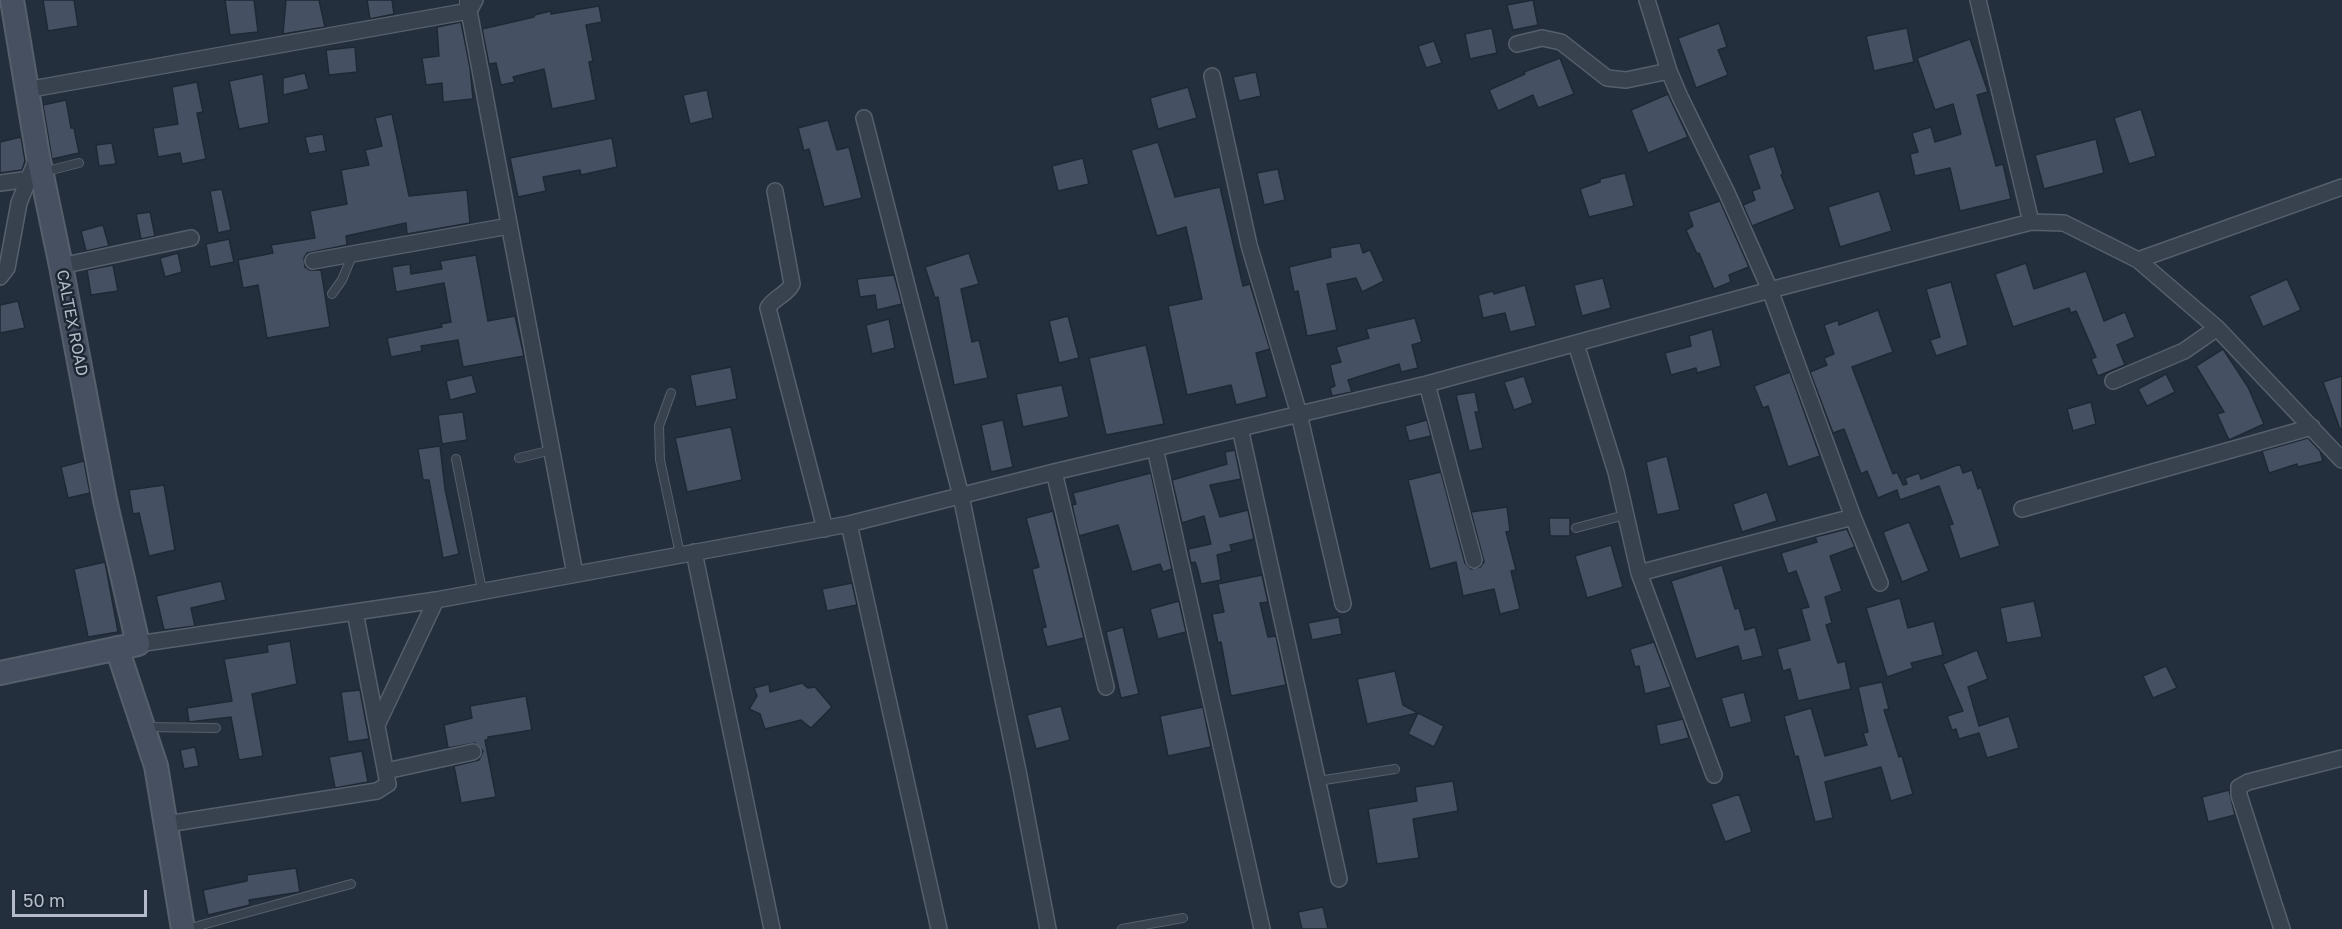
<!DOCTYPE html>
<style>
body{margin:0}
#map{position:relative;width:2342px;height:929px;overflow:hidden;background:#242f3e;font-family:"Golos Text",sans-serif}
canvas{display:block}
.scale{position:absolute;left:12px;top:890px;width:135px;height:27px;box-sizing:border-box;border:3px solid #b4bcc9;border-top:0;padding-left:8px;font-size:18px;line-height:21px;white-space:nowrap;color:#b4bcc9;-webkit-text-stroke:4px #1d2633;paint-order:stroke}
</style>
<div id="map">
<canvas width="2342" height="929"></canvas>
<div class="scale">50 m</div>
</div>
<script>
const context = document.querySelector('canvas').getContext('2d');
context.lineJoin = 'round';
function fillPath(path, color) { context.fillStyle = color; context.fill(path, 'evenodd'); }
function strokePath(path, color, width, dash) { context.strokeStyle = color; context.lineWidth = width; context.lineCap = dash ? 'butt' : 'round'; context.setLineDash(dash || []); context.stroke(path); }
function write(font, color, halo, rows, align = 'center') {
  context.font = font + ' "Golos Text",sans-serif'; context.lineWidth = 5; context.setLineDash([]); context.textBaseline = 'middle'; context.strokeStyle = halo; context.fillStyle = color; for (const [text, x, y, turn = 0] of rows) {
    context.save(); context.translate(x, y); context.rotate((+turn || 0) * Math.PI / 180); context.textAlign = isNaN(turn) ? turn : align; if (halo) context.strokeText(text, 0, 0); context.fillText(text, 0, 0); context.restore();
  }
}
const building = new Path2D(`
 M43,0H74L78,26L48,31Z
 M225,0H254L258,32L230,35Z
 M286,0H319L325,27L283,34Z
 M367,0H392L394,14L370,19Z
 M1533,0L1538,25L1513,30L1507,5Z
 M599,6L602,22L586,25L593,61L589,62L596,100L552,109L544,69L513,77L515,82L501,85L496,63L489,64L482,29L534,17V15L551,11V14Z
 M461,22L470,68L473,99L443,102L442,83L426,85L422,58L439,56L437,27Z
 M1719,23L1727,47L1718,50L1728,75L1696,88L1678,38Z
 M1492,28L1497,53L1470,59L1465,34Z
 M1907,28L1914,62L1874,71L1866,36Z
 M1970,39L1988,92L1977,95L1996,166L2003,164L2011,199L1960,211L1950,168L1915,176L1910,154L1918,152L1912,133L1931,127L1935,142L1961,134L1953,104L1935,110L1917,58Z
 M1434,41L1442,63L1426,68L1418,46Z
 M355,47L357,72L329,75L326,50Z
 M1560,58L1574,94L1538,108L1533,95L1498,111L1489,90L1525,74L1524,72Z
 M1256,72L1261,96L1239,101L1233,77Z
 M305,73L309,89L283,95V78Z
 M263,74L269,123L239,129L229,81Z
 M197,82L203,112L197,113L206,159L182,164L180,153L158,157L153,128L178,124L172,87Z
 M1188,87L1197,118L1158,129L1150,98Z
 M707,90L713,118L690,124L683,95Z
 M1668,94L1688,137L1648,153L1631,110Z
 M66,100L71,128H74L79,153L52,159L43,105Z
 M2141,109L2156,156L2129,164L2114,118Z
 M392,114L409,196L467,190L470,223L407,234L406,223L346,236L347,245L307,253L304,258L305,267L310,270H321L330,327L267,338L258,285L243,288L238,260L273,253L271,245L315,238L310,211L347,204L341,170L369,165L365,150L382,146L375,118Z
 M828,120L837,150L849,147L862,198L824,207L809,149L804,151L798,128Z
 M323,134L326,151L309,154L305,137Z
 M21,137L25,161L22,170L0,173V142Z
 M612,138L617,167L581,175L580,170L543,177L546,191L518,197L510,158Z
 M2096,139L2104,173L2044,189L2035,155Z
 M1158,142L1175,197L1220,187L1243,286L1250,284L1270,349L1256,353L1267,397L1236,405L1231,385L1187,395L1168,306L1202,299L1186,227L1157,236L1131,150Z
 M112,143L116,164L99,166L96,145Z
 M1774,146L1783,174L1781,175L1795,209L1752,226L1743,205L1755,200L1752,191L1760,188L1748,155Z
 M1083,158L1089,184L1058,191L1052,166Z
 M1278,169L1285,200L1264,205L1257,173Z
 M1625,173L1634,206L1589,217L1580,189L1600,182V179Z
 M222,189L231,230L218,233L210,191Z
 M1879,191L1892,231L1840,247L1828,207Z
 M1720,201L1749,267L1729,275L1731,282L1714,289L1699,253L1697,254L1686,230L1693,226L1688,212Z
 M150,212L155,236L141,239L136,214Z
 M103,225L109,246L86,251L81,231Z
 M229,239L234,262L210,267L206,244Z
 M1360,243L1363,253L1370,250L1384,281L1362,292L1356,278L1327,284L1337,330L1307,336L1298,291L1294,292L1289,267L1331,257L1330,248Z
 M178,253L182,272L165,277L160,258Z
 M969,253L979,284L961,289L972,342L979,340L988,378L954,385L938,297L935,298L925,267Z
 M476,255L488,321L515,316L524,356L463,367L458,340L421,346L422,351L391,357L387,338L442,327L441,324L451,322L444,283L396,292L392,267L410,264L411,274L442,269L440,261Z
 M2026,263L2034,289L2086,271L2104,321L2125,312L2135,337L2117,345L2125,365L2098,376L2091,359L2096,357L2076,311L2071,313L2069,308L2013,327L1995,274Z
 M113,265L118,291L91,295L87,270Z
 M894,275L902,304L877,310L875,295L860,297L857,279Z
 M1603,278L1611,308L1582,316L1574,285Z
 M2287,279L2301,310L2263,327L2249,296Z
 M1951,282L1968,345L1936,356L1930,340L1940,337L1926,289Z
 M1525,285L1536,326L1510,332L1505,313L1483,318L1478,295L1493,291L1494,294Z
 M18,301L25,328L0,333V305Z
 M1878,310L1893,352L1852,367L1893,474L1897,472L1903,485L1907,484L1905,478L1919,473L1921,479L1960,464L1963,473L1972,470L1978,489L1981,487L2000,546L1960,559L1949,525L1953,524L1939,486L1900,500L1897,490L1878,498L1867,471L1861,474L1844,429L1833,433L1810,372L1827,365L1824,358L1834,354L1824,325L1838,320L1839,325Z
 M1068,316L1079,358L1059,363L1049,321Z
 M1415,318L1422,342L1412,345L1418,368L1401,372L1399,364L1348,380L1352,392L1332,396L1330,388L1335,386L1330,365L1341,362L1336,347L1369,338L1366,329Z
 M889,319L895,348L872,354L866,325Z
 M1712,329L1721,366L1697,373L1696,368L1671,375L1665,353L1691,346L1689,336Z
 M1146,345L1164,424L1106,435L1089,358Z
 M2223,349L2248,387L2264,424L2229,440L2217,414L2224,412L2196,366Z
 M731,367L737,399L696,407L690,375Z
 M1790,372L1820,456L1788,467L1768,406L1763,408L1754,386Z
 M2166,374L2175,392L2147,406L2138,389Z
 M472,375L477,393L450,400L446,381Z
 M1524,376L1533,403L1514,410L1504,382Z
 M2342,376V429H2340L2323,382Z
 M1062,385L1069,417L1023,427L1016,394Z
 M1475,392L1479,412H1475L1483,448L1469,451L1456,395Z
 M2091,402L2096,424L2073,431L2067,409Z
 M463,412L467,440L442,444L438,415Z
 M1003,420L1013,467L991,472L981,425Z
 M1427,420L1431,436L1409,441L1405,426Z
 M731,427L742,480L687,492L675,438Z
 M2308,438L2320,451L2323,461L2298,467L2297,464L2269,473L2262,451Z
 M440,446L445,489L459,554L443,558L429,480H423L418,449Z
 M1235,450L1241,479L1210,485L1220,517L1248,510L1254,539L1230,545L1232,551L1217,555L1221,580L1201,584L1197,567L1195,562L1191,563L1188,549L1211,544L1204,516L1182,523L1172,480L1227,464L1225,452Z
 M1667,456L1680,510L1657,515L1646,462Z
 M84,461L90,493L68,498L61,467Z
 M1441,472L1465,563L1471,569L1480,567L1484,562L1471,512L1507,507L1510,531L1506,532L1516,570L1511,571L1520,609L1500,614L1494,589L1463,596L1456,562L1430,569L1408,480Z
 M1151,473L1172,569L1163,572L1160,564L1132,572L1118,525L1079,536L1072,505L1076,504L1073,493Z
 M164,485L175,550L149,556L139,513L133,514L129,490Z
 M1767,492L1777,521L1742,532L1733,504Z
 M1053,511L1084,638L1047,647L1042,628L1046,627L1032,569L1039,567L1026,518Z
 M1549,518H1570V536H1550Z
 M1909,522L1929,571L1902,582L1883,532Z
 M1847,529L1855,547L1830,556L1842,591L1825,597L1832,623L1826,625L1838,663L1845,661L1851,689L1798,701L1790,669L1783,671L1777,649L1810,640L1801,609L1809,607L1796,571L1788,574L1781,553L1817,542L1815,537Z
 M1611,545L1623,587L1587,598L1575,556Z
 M105,562L118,632L88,637L74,569Z
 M1722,565L1735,609L1739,608L1745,630L1755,627L1763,656L1742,661L1738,646L1696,659L1671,581Z
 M1262,575L1268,602L1260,603L1268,637L1276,636L1286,685L1231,696L1221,642L1218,643L1212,614L1224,612L1218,584Z
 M221,581L226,600L191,608L195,626L164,630L156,596Z
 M852,583L857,605L827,611L822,589Z
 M1900,598L1908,628L1934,621L1943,655L1911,663L1913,668L1887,677L1866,608Z
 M1179,601L1186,632L1158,639L1150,609Z
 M2034,601L2042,637L2007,643L2000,608Z
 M1339,617L1342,634L1312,640L1308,623Z
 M1123,627L1139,694L1121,698L1106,632Z
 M290,641L297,684L252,694L263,756L239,760L231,717L189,722L187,708L232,701L224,659L268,652L267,645Z
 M1654,642L1671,687L1645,694L1639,666L1635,667L1630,649Z
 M1977,650L1988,679L1968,687L1979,726L2009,716L2019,748L1987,758L1979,733L1959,739L1956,729L1952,730L1947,716L1963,711L1943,664Z
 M2166,666L2177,688L2153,698L2143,676Z
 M1395,671L1403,705L1418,713L1367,724L1357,679Z
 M1882,682L1889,709L1884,710L1899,757L1902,756L1913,794L1891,801L1881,767L1825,782L1833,818L1815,822L1798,756L1795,757L1784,716L1811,708L1825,756L1867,745L1863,733L1868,732L1858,687Z
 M802,683L808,688L815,687L832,707L811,728L801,720L765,729L760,714L749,709L757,696L754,688L769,684L770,692Z
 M360,690L369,739L348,742L341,692Z
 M1744,692L1752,722L1730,728L1721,698Z
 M526,696L532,730L488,737V740H485L496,797L461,803L454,766L479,760L483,751L475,743L448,748L444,725L472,718L470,706Z
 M1061,706L1070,740L1036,749L1027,715Z
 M1203,707L1211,747L1168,756L1160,716Z
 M1418,713L1444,726L1434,747L1408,734Z
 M1683,719L1689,738L1660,745L1656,725Z
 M195,747L199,766L184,769L180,750Z
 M362,751L368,782L335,788L329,757Z
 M1453,781L1458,811L1413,819L1419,858L1377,864L1368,809L1417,801L1415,787Z
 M2229,790L2235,815L2208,822L2202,797Z
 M1739,794L1752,832L1725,842L1711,804Z
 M296,868L300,892L249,900L250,905L208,915L203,890L247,881V875Z
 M1323,907L1328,929H1302L1298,912Z`);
const lane = new Path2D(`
 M464,12V0
 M43,172L79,163
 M332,294L342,280L352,256
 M671,393L659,426L660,460L680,554
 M519,458L552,450
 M456,459L482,590
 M1576,528L1625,515
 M146,727L216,728
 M1318,781L1395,769
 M187,929L351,884
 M1122,929L1183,918`);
const street = new Path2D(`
 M475,0L469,11L575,574
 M1978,0L2031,222
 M1517,44L1542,38L1561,42L1607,78L1626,80L1669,71
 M1212,76L1249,245L1299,414L1343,604
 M26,90L469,11
 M864,118L961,496L1019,776L1048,929
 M0,183L29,179
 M775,191L792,284C787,295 773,298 768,308L825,529
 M2138,260L2342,187
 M313,261L509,226
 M61,266L191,238
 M0,277L7,268L19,203L37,158
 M1576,344L1616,472L1639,573L1714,775
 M2113,381L2184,351L2217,328
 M1427,384L1474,560
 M1240,428L1339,879
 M1155,448L1262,929
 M1054,472L1106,687
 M2022,509L2312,427
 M1853,517L1880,583
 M849,524L939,929
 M694,552L772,929
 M1639,573L1853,517L1770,290L1727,193L1680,97L1669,71L1647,0
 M138,644L436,600L849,524L1054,472L1427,384L1770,290L2031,222L2064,223L2138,260L2217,328L2342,460
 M377,725L436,600
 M386,771L473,752
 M167,824L377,791L388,784L355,612
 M2282,929L2239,795V787L2248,782L2342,758`);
const secondary = new Path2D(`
 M117,648L156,766L183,929
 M0,673L138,644L105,500L61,266L38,156L12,0`);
const streetNames = [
 ["CALTEX ROAD",72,323,79]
];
fillPath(building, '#455162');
strokePath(building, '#1f2835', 1.5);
strokePath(lane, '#565f6c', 10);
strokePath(street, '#565f6c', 18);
strokePath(secondary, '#565f6c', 26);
strokePath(lane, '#38414e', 8);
strokePath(street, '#38414e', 15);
strokePath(secondary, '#465061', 22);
write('16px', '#b4bcc9', '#1d2633', streetNames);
</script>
